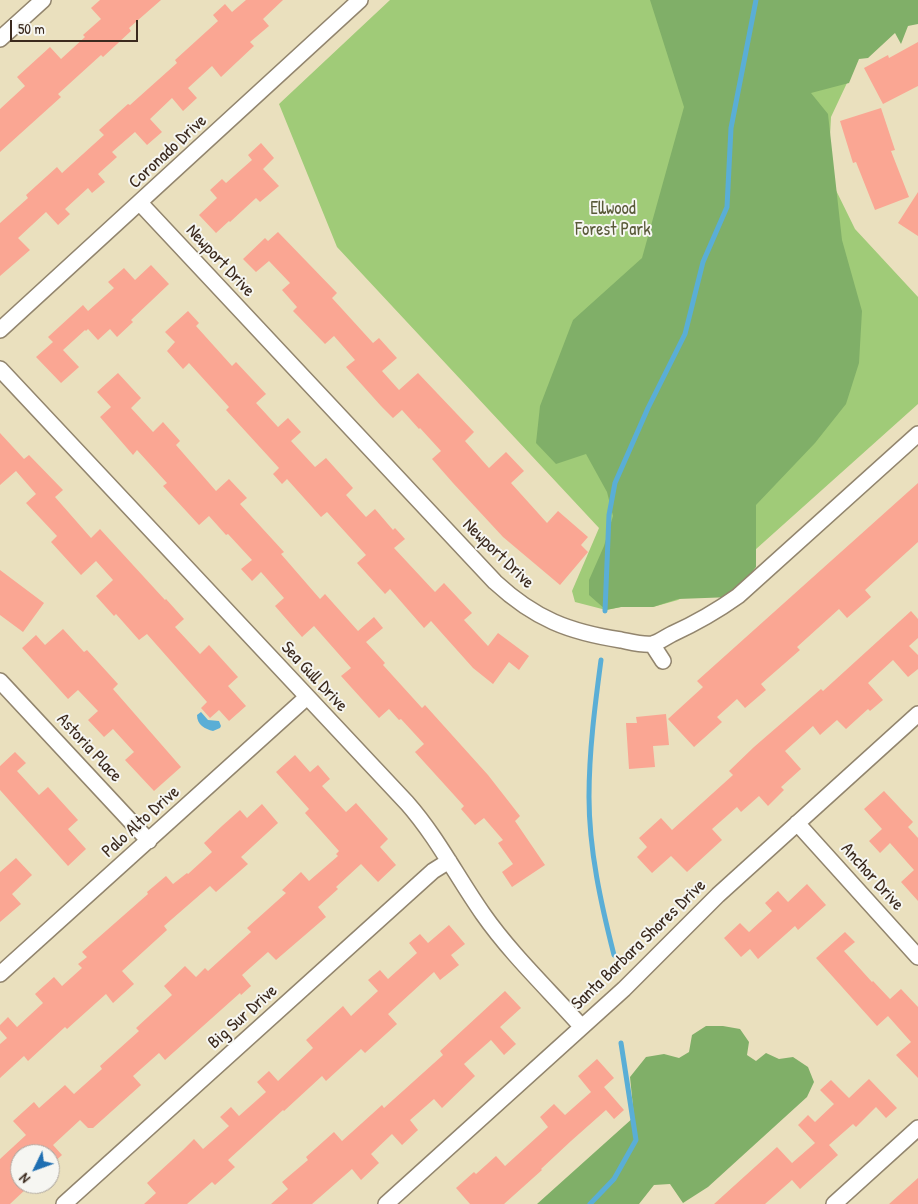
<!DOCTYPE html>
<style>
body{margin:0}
#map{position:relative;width:918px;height:1204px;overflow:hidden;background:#eae0be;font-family:"Patrick Hand",sans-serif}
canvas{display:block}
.north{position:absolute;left:10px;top:1144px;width:50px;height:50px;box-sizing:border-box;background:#f6f6f2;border:1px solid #aba49d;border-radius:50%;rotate:228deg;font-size:14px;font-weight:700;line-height:20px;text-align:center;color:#3b2a1e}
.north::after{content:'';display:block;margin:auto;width:18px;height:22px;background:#1f6fb2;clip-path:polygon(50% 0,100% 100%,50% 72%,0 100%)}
.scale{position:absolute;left:10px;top:20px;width:128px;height:22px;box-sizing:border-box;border:2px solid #3b2a1e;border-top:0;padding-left:6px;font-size:15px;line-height:18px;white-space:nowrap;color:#3b2a1e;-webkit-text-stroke:4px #f6f6f2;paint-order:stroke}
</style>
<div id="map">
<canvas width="918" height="1204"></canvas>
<div class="north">N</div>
<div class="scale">50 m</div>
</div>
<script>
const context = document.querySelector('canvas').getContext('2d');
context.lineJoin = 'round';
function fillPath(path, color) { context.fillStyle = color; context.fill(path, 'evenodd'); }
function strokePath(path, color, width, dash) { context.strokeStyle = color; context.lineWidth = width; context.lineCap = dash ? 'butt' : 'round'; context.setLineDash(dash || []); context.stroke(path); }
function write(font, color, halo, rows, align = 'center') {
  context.font = font + ' "Patrick Hand",sans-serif'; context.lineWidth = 4; context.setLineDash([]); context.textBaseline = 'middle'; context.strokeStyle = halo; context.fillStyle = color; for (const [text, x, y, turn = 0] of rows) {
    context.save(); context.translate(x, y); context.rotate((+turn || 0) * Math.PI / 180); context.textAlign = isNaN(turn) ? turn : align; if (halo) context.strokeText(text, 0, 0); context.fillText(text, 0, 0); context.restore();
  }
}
const green = new Path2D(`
 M390,0H918L862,51L831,117L828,174L855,229L918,297V404L736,567L678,600L653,607H621L606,610L575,602L572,591L599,528L337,247L279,104Z`);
const forest = new Path2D(`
 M650,0H918V24L908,26L901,44L895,33L868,58L859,59L849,83L811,93L828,114L842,240L862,311L859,363L846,404L815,443L756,505V567L732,597L678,599L653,607H621L606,610L589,595V580L604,546L613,516L607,492L586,454L556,464L536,443L540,406L573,320L642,258L684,107Z
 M706,1026H723L740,1029L749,1042L747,1055L756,1061L766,1053L779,1059L793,1057L808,1067L814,1082L807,1097L708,1187L683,1203L670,1184L654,1185L639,1204H537L634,1117L630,1077L646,1057L664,1054L679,1058L689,1052L692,1035Z`);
const water = new Path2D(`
 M201,712L208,720L219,721L221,726L220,728L213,731C205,729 197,725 197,715Z`);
const stream = new Path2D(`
 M605,611L609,515L615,483L648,408L685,334L703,262L727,207L731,128L756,0
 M601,660C595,705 589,751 589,797C589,850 601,904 614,955
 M590,1204L614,1179L636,1140L621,1043`);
const building = new Path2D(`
 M100,0H161L129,28L131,31L103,57L101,55L58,94L61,97L0,152V109L25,86L17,77L50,47L61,59L85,37L83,35L101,19L91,8Z
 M246,0H283L263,19L269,26L250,42L254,46L221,77L212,66L188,88L197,98L183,111L172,98L150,119L162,132L147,145L135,132L112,152L117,157L98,174L105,182L92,193L88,188L65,209L70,214L58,225L46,212L18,238L30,250L0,276V223L28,198L26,195L57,167L62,173L104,135L99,130L128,104L130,105L177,63L175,60L218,21L213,15L225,4L232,12Z
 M918,42V86L883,104L864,68L888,55L889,58Z
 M881,108L895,150L891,151L909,197L875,210L856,162L853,163L840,121Z
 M261,143L274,158L263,169L279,186L260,202L256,198L230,222L229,221L216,233L199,215L217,198L210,190L222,179L226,183L252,160L248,155Z
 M918,192V236L898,223Z
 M278,232L337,293L332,298L373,343L379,338L397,358L382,371L399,390L418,373L474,432L465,441L489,468L506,452L524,471L511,483L547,523L558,511L588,537L581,545L588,552L560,585L503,537L453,483L432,459L441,451L420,428L419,429L402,410L393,418L381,406L346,367L355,360L334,336L325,344L293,311L297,307L282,290L290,283L269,261L256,272L243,259L265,238L268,241Z
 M151,265L169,284L131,320L133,322L117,337L110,329L98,340L88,329L86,331L85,330L63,350L79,367L61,383L36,357L53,342L48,337L83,305L88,311L114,288L108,282L124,268L135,280Z
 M188,311L199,323L196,326L232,366L236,362L266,394L256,403L278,427L288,418L301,432L291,441L315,467L326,458L353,488L346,495L366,517L375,509L393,530L395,528L405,539L394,548L435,592L444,583L472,613L464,620L488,646L498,633L529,656L519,670L509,662L493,684L473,668L431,621L424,628L390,589L385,594L357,563L366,555L327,512L321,517L287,479L282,484L273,474L279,468L226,410L229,407L189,363L183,369L167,351L175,342L165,332Z
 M118,373L141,398L131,408L153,432L163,422L180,441L176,445L216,491L229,479L247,498L240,504L284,552L281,554L320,599L325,594L358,631L374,617L383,628L366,642L385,663L383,665L422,708L425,705L488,775L520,816L515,821L545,865L512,887L502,872L513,864L498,843L503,840L484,818L475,825L461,809L464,806L415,752L424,744L401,719L399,720L389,709L379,718L341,676L351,668L314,626L302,637L275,606L284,598L261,572L252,581L241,569L252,560L228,534L226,535L209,516L199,525L163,486L167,483L137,450L133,455L100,417L111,407L97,392Z
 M0,433L24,459L29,455L63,490L55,497L91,538L100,529L165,600L166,599L184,619L175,627L200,654L209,645L238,677L228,686L246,706L229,721L219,710L210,718L201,708L207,702L147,634L139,640L116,614L114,616L96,596L113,580L96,561L81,575L51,542L57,536L26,503L36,494L16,471L0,485Z
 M918,483V542L865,590L871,597L847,618L839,609L797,647L800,650L761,684L766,690L745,708L737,699L717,717L722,722L694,747L668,719L703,687L697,681Z
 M0,570L44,603L23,632L0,615Z
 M911,611L918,619V638L909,646L918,655V669L908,677L893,660L868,683L883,700L870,711L868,709L846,729L837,720L820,735L813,726L785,751L801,769L781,787L784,790L768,806L759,796L741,812L737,807L712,829L722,840L687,872L671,856L652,873L637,857L647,847L639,838L661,818L672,830L733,775L729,771L754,747L821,689L823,691Z
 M63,629L84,652L87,650L118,684L113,689L181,767L154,791L125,760L134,752L113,729L104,737L88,720L98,711L78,690L68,699L22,648L36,635L45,645Z
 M666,714L669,745L653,746L655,767L629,769L626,723H637L636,717Z
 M15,752L26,763L17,771L39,795L48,787L78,820L68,829L86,849L68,866L0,790V766Z
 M295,755L310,772L318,765L330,779L322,786L346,812L356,803L388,839L380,847L396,865L378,882L361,864L336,887L338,889L318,907L326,917L276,960L268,952L242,975L251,986L241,995L240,993L165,1060L159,1053L133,1076L141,1085L93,1128H88L80,1120L53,1145L62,1155L52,1164L50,1161V1154H20V1184H23L27,1188L10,1204H0V1159L26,1135L13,1121L34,1102L39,1108L65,1085L74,1094L102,1069L100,1066L139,1031L136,1028L172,995L164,986L185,966L196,977L205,968L208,971L251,932L247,928L286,893L282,890L301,872L309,881L338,856L336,854L339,851L305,813L309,809L276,772Z
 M884,791L913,822L908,827L918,838V901L901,882L914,870L890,843L880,853L869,841L882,829L864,809Z
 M262,804L278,823L241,857L248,864L216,892L210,886L164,926L167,930L122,971L134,984L113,1003L106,994L67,1029L65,1027L28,1061L24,1056L0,1078V1044L7,1038L0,1030V1025L8,1017L17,1027L43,1003L35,994L54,977L62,986L82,968L78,964L87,957L82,952L148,894L147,892L166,876L173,884L187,873L188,874L212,852L204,843L222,826L240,810L247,818Z
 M16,858L32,875L12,894L21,904L0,922V872Z
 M807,884L826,905L798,930L795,926L758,959L750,949L741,957L724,938L740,923L749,932L772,911L765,903L778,891L788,902Z
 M449,925L465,944L451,955L459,965L440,980L434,972L388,1014L397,1024L365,1053L361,1049L326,1081L322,1076L284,1111L283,1110L228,1160L235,1167L215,1185L212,1182L187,1204H144L156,1193L147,1183L183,1150L194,1139L203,1149L229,1126L220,1117L231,1107L239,1116L266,1092L257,1082L269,1071L278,1081L313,1048L306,1040L343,1006L351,1016L378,991L368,980L380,970L388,979L417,953L409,943L420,934L428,943Z
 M845,932L855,942L844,951L872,982L873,981L890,999L901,989L918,1007V1078L896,1055L911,1042L888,1016L877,1026L816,958Z
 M505,991L521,1008L500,1027L516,1044L504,1055L491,1040L464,1064L475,1076L442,1108L434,1099L410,1120L418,1130L402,1145L392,1134L371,1154L379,1163L361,1180L352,1169L312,1204H271L288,1189L282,1182L308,1160L306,1157L334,1132L342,1141L382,1105L384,1108L443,1055L440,1051Z
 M597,1059L614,1078L604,1087L624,1110L614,1119L606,1110L571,1141L541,1169L542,1170L504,1204H470L456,1188L474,1172L476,1174L496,1156L505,1166L548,1127L540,1117L554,1104L565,1115L591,1092L578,1076Z
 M869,1079L897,1108L886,1118L876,1107L856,1127L853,1124L829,1145L838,1155L800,1189L792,1180L765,1204H714L777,1147L792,1163L815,1143L798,1125L808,1115L815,1122L834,1104L820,1090L831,1080L849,1098Z
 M918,1178V1204H889Z`);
const minor = new Path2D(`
 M0,39L43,0
 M140,203L495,582C535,619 569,632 621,640C631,642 642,645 652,644C658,643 666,637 672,634C696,623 717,611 738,596L918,434
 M0,330L360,0
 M0,369L407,803C437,837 457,877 483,914C511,954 548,989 581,1026
 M652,644L663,661
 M0,681L149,841
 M797,823L918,957
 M0,974L307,697
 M64,1204L433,871L449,861
 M386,1204L624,989L718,895L918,714
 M834,1204L918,1128`);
const streetNames = [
 ["Coronado Drive",168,152,-43],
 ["Newport Drive",220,261,47],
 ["Newport Drive",498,554,44],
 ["Sea Gull Drive",314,677,47],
 ["Astoria Place",89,748,47],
 ["Palo Alto Drive",141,822,-42],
 ["Anchor Drive",872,877,48],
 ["Santa Barbara Shores Drive",639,945,-44],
 ["Big Sur Drive",243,1017,-42]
];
const parkNames = [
 ["Ellwood",613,209],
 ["Forest Park",613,230]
];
fillPath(green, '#a0cb78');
fillPath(forest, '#80af68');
fillPath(water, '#5aaed6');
strokePath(stream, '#5aaed6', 5);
fillPath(building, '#faa693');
strokePath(minor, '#92856e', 18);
strokePath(minor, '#fff', 15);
write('18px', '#3b2a1e', '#f6f6f2', streetNames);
write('18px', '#595a39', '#f6f6f2', parkNames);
</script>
